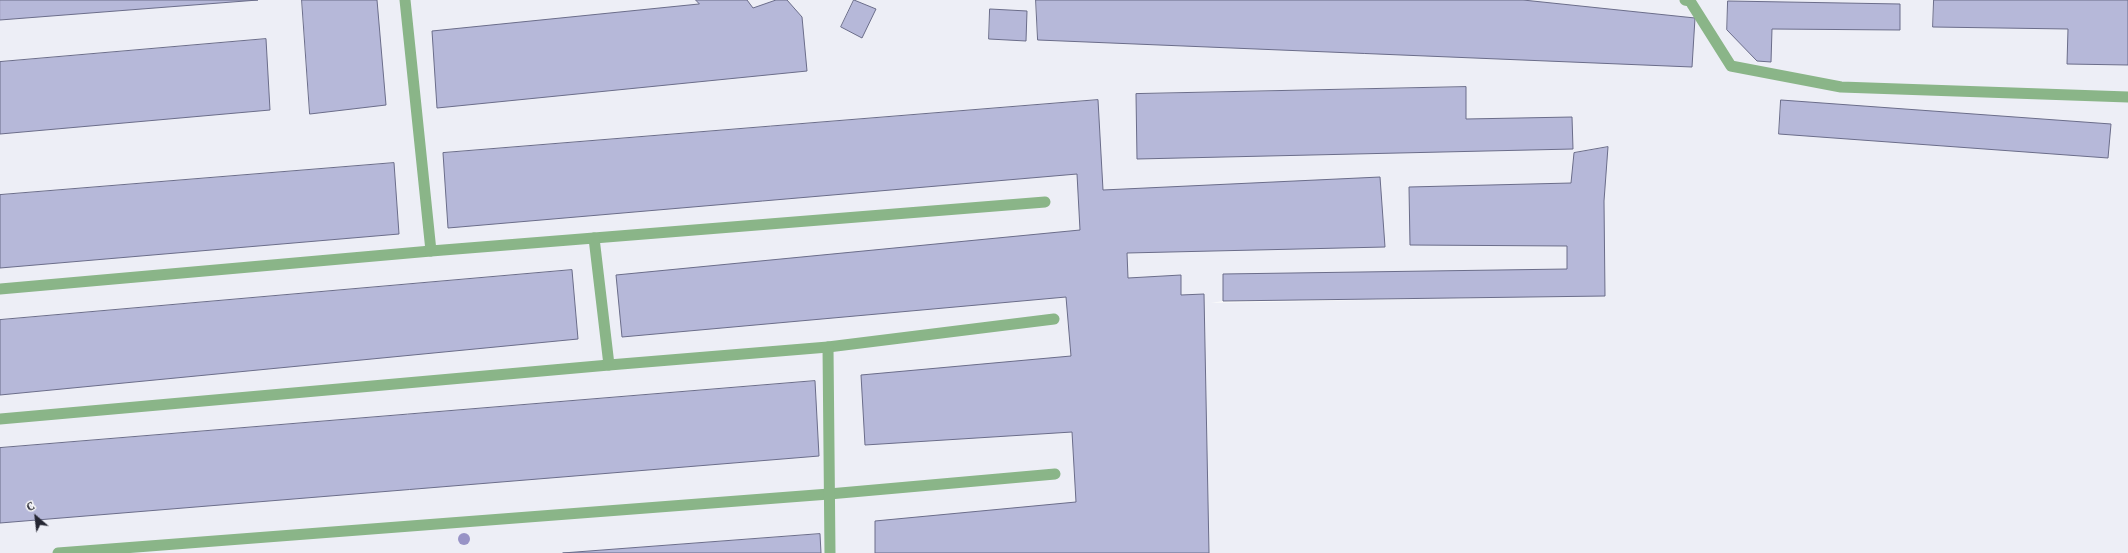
<!DOCTYPE html>
<meta charset="utf-8">
<style>
body{margin:0}
#map{position:relative;width:2128px;height:553px;overflow:hidden;background:#fafafa;font-family:"PT Serif",serif}
canvas{display:block}
.north{position:absolute;left:16px;top:497px;width:40px;height:40px;-webkit-text-stroke:3px #fafafa;paint-order:stroke;rotate:332deg;font-size:11px;font-weight:700;line-height:16px;text-align:center;color:#252632}
.north::after{content:'';display:block;margin:auto;width:14px;height:18px;background:#252632;clip-path:polygon(50% 0,100% 100%,50% 72%,0 100%)}
</style>
<div id="map">
<canvas width="2128" height="553"></canvas>
<div class="north">С</div>
</div>
<script>
const context = document.querySelector('canvas').getContext('2d');
context.lineJoin = 'round';
function fillPath(path, color) { context.fillStyle = color; context.fill(path, 'evenodd'); }
function strokePath(path, color, width, dash) { context.strokeStyle = color; context.lineWidth = width; context.lineCap = dash ? 'butt' : 'round'; context.setLineDash(dash || []); context.stroke(path); }
const built = new Path2D(`
 M0,0H2128V553H0ZM1471,297V298L1211,303L1223,301Z`);
const building = new Path2D(`
 M0,0H258L0,20Z
 M302,0H377L386,105L310,114Z
 M696,0H747L753,8L776,0H787L802,17L807,71L437,108L432,31L699,4Z
 M854,0L876,9L862,38L841,27Z
 M1036,0H1523L1695,18L1692,67L1038,40Z
 M1934,0H2128V65L2067,64L2068,29L1933,27Z
 M1728,1L1900,4V30L1772,29L1771,62L1757,61L1727,30Z
 M990,9L1027,11L1026,41L989,39Z
 M266,39L270,110L0,134V62Z
 M1466,87V119L1572,117L1573,149L1137,159L1136,94Z
 M1098,100L1103,190L1380,177L1385,247L1127,253L1128,278L1181,275V295L1204,294L1209,553H875V521L1076,502L1072,432L865,445L861,375L1071,356L1066,297L622,337L616,275L1080,230L1077,174L448,228L443,153Z
 M1781,100L2111,124L2108,158L1779,134Z
 M1608,147L1604,201L1605,296L1223,301V274L1567,269V246L1410,245L1409,187L1571,183L1574,153Z
 M394,163L399,234L0,268V195Z
 M572,270L578,339L0,395V320Z
 M815,381L819,456L0,523V448Z
 M820,534L821,553H563Z`);
const service = new Path2D(`
 M1685,0L1690,1L1731,66L1841,87L2128,97
 M594,238L1045,202
 M0,289L431,251
 M828,347L1054,319
 M0,419L609,365
 M58,553L829,494L1055,474`);
const minor = new Path2D(`
 M405,0L431,251L594,238L609,365L828,347L830,553`);
const trees = [
 [464,539]
];
fillPath(built, '#edeef6');
fillPath(building, '#b6b8d9');
strokePath(building, '#6b6d8a', 1);
strokePath(service, '#8ab588', 11);
strokePath(minor, '#8ab588', 11);
context.fillStyle = '#9893c6';
for (const [x, y] of trees) { context.beginPath(); context.arc(x, y, 6, 0, 2 * Math.PI); context.fill(); }
</script>
